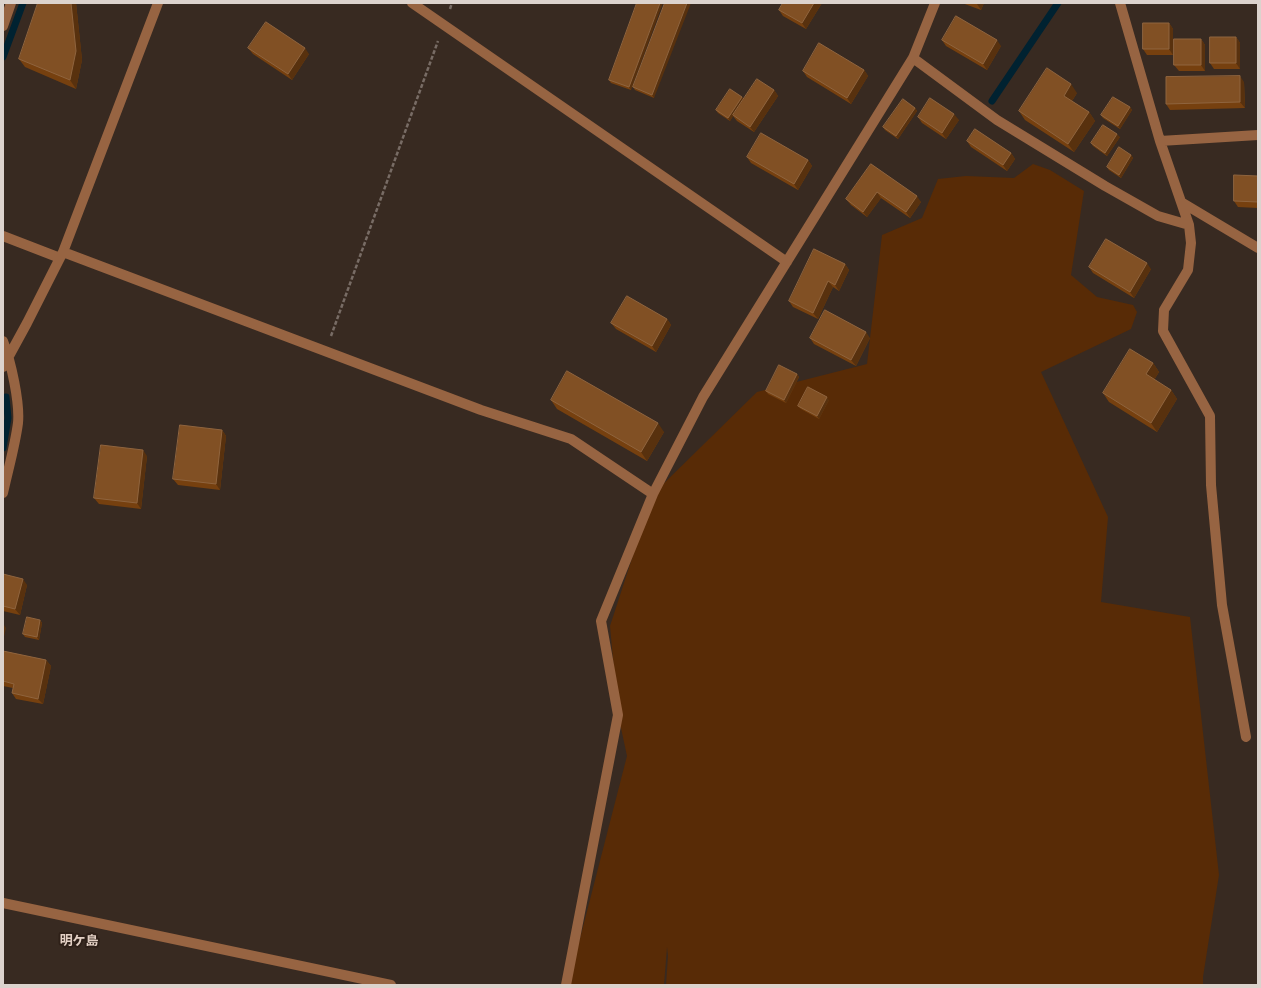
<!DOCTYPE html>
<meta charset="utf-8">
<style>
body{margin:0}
#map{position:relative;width:1261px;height:988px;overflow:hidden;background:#382a21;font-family:Raleway,sans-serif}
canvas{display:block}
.frame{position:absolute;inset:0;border:4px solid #dcd3cd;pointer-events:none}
</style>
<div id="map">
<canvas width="1261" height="988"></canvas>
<div class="frame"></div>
</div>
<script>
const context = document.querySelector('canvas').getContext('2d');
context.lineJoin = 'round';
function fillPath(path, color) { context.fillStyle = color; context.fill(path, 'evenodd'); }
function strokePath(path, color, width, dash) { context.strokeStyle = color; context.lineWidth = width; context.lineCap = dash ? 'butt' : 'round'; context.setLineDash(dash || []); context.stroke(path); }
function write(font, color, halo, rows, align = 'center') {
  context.font = font + ' Raleway,"Noto Sans JP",sans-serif'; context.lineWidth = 4; context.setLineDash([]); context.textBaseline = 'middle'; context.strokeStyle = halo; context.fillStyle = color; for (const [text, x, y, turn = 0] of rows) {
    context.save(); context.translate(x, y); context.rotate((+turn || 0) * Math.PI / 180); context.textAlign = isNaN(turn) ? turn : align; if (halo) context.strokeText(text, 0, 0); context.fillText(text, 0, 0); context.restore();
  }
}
const green = new Path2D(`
 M1033,164L1050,170L1084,191L1071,275L1097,297L1133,305L1137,312L1131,329L1041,372L1108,517L1101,602L1190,617L1219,875L1203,977V985H666L668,956L667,947L664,985H568L627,756L618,714L610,626L653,494L757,392L867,364L882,235L922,218L938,179L966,176L1014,178Z`);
const stream = new Path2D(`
 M3,57L23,3
 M992,101L1058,3
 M3,448L8,418L6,397`);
const path = new Path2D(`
 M450,9L452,3
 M331,336L438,41`);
const minor = new Path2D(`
 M412,3L787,262
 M1120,3L1160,141L1189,225L1191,243L1188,270L1164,310L1163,331L1210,416L1211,485L1222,605L1246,737
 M3,26L11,3
 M913,58L997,120L1105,186L1158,216L1189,225
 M1160,141L1258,135
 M1181,202L1258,248
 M3,236L60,258
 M63,252L481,410L571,439L653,494
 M3,341C11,361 20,403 18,423C15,446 8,470 3,493
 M3,367L27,323L63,252L158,3
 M3,903L391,985
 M566,985L618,715L601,621L653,494L703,397L913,58L935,3`);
const wall = new Path2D(`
 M38,3H76L82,60L76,89L25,67L19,59Z
 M637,3L631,90L611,83L609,80Z
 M665,3L654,98L635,90L633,87Z
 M783,3H822L806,29L783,16L779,10Z
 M962,3H984L981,10Z
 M1169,23L1173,29V55H1147L1143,49Z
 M1236,37L1240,43V69H1214L1210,63Z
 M1201,39L1205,45V71H1179L1174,65Z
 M942,40L1001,46L987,70L946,46Z
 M248,48L309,54L292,80L253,54Z
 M864,70L868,76L851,104L807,77L803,71Z
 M1244,82L1245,108L1170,110L1166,104Z
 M774,90L778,96L754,132L737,121L733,116L730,121L718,113L716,110L742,97L743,99Z
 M1077,93L1072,101L1089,112L1095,121L1074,152L1025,120L1019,111Z
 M1130,107L1132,110L1120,129L1103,118L1101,115Z
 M915,108L917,111L898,139L885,130L883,127Z
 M918,117L959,120L946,139L922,123Z
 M1120,137L1107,156L1093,146L1091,143Z
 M967,141L1011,153L1015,159L1007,171L971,147Z
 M1131,155L1133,158L1121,178L1109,170L1107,167Z
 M747,157L808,160L812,166L798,190L751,163Z
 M871,164L921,202L910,218L881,198L867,217L851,205L846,199Z
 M1258,176V208L1238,207L1234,201Z
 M845,264L849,270L839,291L833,287L818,319L793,307L789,301Z
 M1089,267L1151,269L1134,298L1093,273Z
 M667,319L671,325L656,352L616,329L611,323Z
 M810,338H870L856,366L814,344Z
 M1153,363L1159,372L1154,380L1171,390L1177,399L1157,432L1109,402L1103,393Z
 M797,374L799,377L786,403L768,394L766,391Z
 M551,400L664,432L647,461L557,409Z
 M829,400L819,419L801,409L798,406Z
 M222,430L226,436L220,490L178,485L173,479Z
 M147,456L141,509L99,504L94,498Z
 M3,574L27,585L20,615L3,611Z
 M40,620L42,623L39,640L25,637L23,634Z
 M3,651L46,660L51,666L43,704L16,699L12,693L13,688L3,686Z`);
const shadedWall = new Path2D(`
 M71,3H76L82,60L76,89L70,80Z
 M660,3H663L631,90L629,87Z
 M687,3H691L654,98L652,95Z
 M814,3H822L806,29L802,23Z
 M977,3H984L981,10L977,4Z
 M1169,23L1173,29V55L1169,49Z
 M1236,37L1240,43V69L1236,63Z
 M1201,39L1205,45V71L1201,65Z
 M997,40L1001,46L987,70L983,64Z
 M305,48L309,54L292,80L288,74Z
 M864,70L868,76L851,104L847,98Z
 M1240,76L1244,82L1245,108L1240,102Z
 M1071,84L1077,93L1070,104L1064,96Z
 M774,90L778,96L754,132L750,127Z
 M742,97L744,100L730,121L728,118Z
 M1130,107L1132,110L1120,129L1118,126Z
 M915,108L917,111L898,139L896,136Z
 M1089,112L1095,121L1074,152L1068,144Z
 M954,114L959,120L946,139L942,133Z
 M1117,134L1120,137L1107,156L1105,153Z
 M1011,153L1015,159L1007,171L1003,165Z
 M1131,155L1133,158L1121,178L1119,175Z
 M808,160L812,166L798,190L794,184Z
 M877,192L881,198L867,217L863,212Z
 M917,196L921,202L910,218L906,212Z
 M1147,263L1151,269L1134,298L1130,292Z
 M845,264L849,270L839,291L835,285Z
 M828,281L833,287L818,319L813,313Z
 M667,319L671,325L656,352L652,346Z
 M866,332L870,338L856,366L851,360Z
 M1153,363L1159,372L1152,383L1146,374Z
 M797,374L799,377L786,403L784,400Z
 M1171,390L1177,399L1157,432L1151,423Z
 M827,397L829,400L819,419L817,416Z
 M658,423L664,432L647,461L641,452Z
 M222,430L226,436L220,490L216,484Z
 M143,450L147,456L141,509L137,503Z
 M23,579L27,585L20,615L15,609Z
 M40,620L42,623L39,640L37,637Z
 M4,625L6,628L3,641V628Z
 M46,660L51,666L43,704L38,699Z`);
const building = new Path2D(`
 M38,3H71L76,51L70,80L19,59Z
 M637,3H660L629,87L609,80Z
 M665,3H687L652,95L633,87Z
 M783,3H814L802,23L779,10Z
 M956,16L997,40L983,64L942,40Z
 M266,22L305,48L288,74L248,48Z
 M1143,23H1169V49H1143Z
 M1210,37H1236V63H1210Z
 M1174,39H1201V65H1174Z
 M819,43L864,70L847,98L803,71Z
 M1047,68L1071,84L1064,96L1089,112L1068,144L1019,111Z
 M1240,76V102L1166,104V77Z
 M757,79L774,90L750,127L733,115Z
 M730,89L742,97L728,118L716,110Z
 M1113,97L1130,107L1118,126L1101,115Z
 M930,98L954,114L942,133L918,117Z
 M903,99L915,108L896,136L883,127Z
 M1103,125L1117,134L1105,153L1091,143Z
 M975,129L1011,153L1003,165L967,141Z
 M761,133L808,160L794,184L747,157Z
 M1119,147L1131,155L1119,175L1107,167Z
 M871,164L917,196L906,212L877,192L863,212L846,199Z
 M1234,175L1258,176V202L1234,201Z
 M1106,239L1147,263L1130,292L1089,267Z
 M814,249L845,264L835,285L828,281L813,313L789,301Z
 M627,296L667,319L652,346L611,323Z
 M825,310L866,332L851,360L810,338Z
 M1130,349L1153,363L1146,374L1171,390L1151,423L1103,393Z
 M779,365L797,374L784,400L766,391Z
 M567,371L658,423L641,452L551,400Z
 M808,387L827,397L817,416L798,406Z
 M180,425L222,430L216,484L173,479Z
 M101,445L143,450L137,503L94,498Z
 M3,574L23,579L15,609L3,606Z
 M27,617L40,620L37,637L23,634Z
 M3,651L46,660L38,699L12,693L14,684L3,681Z`);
const quarterNames = [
 ["明ケ島",79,941]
];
fillPath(green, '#582b06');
strokePath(stream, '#002231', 7);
strokePath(path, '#786c65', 2.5, [4, 2]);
strokePath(minor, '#976442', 10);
fillPath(wall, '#76400f');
fillPath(shadedWall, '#58310e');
fillPath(building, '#815024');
strokePath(building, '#8f643e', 1);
write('bold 13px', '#e3d0c4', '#2e2018', quarterNames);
</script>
